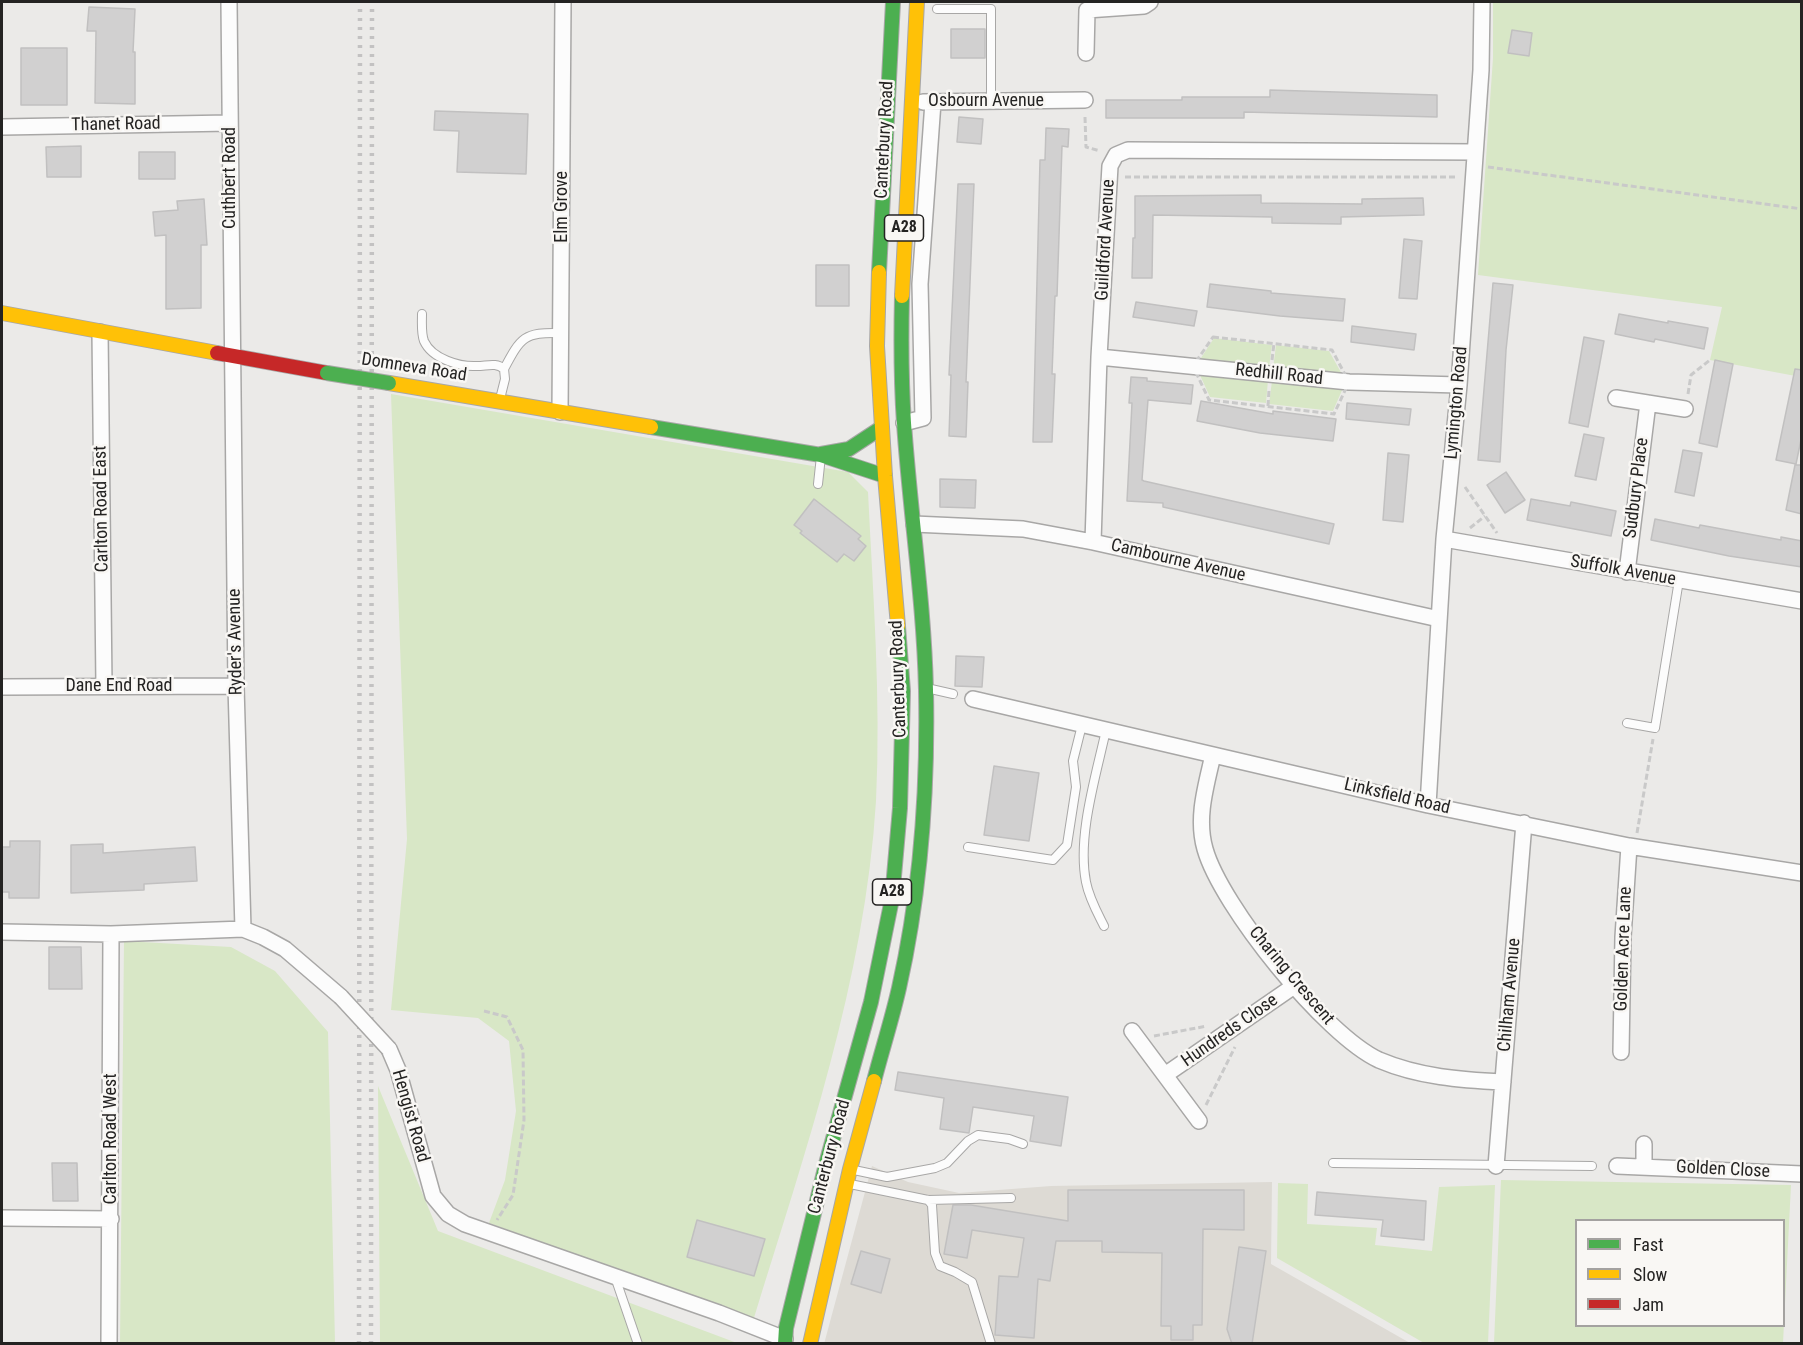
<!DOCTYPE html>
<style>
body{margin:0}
#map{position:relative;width:1803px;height:1345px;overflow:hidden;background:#ebeae8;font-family:"Roboto Condensed",sans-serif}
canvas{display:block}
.frame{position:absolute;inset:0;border:3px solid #242322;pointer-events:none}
.legend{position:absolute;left:1575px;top:1219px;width:210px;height:108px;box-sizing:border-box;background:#f9f7f4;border:2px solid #a4a2a0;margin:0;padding:8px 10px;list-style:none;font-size:18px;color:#242322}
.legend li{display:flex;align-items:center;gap:12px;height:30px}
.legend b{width:30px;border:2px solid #a4a2a0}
</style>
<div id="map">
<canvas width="1803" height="1345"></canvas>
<div class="frame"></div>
<ul class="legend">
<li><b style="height:8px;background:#4caf50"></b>Fast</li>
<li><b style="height:8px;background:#ffc107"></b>Slow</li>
<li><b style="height:8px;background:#c62828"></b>Jam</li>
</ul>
</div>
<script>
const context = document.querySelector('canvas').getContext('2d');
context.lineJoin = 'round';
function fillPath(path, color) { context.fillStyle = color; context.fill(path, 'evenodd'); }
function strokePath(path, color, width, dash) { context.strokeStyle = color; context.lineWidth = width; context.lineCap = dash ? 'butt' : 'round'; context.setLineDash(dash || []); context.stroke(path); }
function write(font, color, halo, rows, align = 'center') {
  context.font = font + ' "Roboto Condensed",sans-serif'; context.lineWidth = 5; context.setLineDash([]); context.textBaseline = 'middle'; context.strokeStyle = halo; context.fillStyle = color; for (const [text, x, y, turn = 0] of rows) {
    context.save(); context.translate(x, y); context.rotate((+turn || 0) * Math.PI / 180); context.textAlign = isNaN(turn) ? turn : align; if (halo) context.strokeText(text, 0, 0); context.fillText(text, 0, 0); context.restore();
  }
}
const built = new Path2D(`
 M872,1166L908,1182L959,1193L1051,1186L1272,1182L1271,1264L1410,1343L824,1344Z`);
const green = new Path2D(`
 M1493,2H1801V377L1710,360L1722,307L1478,275L1493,58Z
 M1214,338L1272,345L1269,368L1199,361Z
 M1276,345L1329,351L1343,376L1273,369Z
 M1199,373L1268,380L1266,403L1210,397Z
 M1272,381L1343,388L1333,411L1269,404Z
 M391,394L848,472L868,492C873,595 881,698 876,801C865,980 805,1152 753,1321L489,1223L505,1180L516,1111L509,1041L478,1018L391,1010L407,839Z
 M124,941L231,947L275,971L328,1032L335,1343L120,1344Z
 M378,1086L438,1231L737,1343H380Z
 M1501,1180L1791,1185L1783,1343H1494ZM1576,1220H1784V1326H1576Z
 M1278,1183L1308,1184L1307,1224L1377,1228L1375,1245L1432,1251L1439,1187L1495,1185L1488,1343H1424L1277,1258Z`);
const building = new Path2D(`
 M89,7L135,9L133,52H135V104L95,103L96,31H87Z
 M951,29H985V58H951Z
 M1512,30L1532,33L1529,56L1508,53Z
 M21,48H67V105H21Z
 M1270,90L1437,95V117L1244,112V118H1106V100H1182V97H1270Z
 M435,111L528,114L526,174L457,172L459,131L434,130Z
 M959,117L983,119L981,144L957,142Z
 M1046,128L1069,129L1068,147L1062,146L1057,296H1055L1052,374H1055L1052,442H1033L1040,160H1045Z
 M81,146V177H47L46,147Z
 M139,152H175V179H139Z
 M958,184H974L966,382H968L966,437L949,436L951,375H949Z
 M1261,195V203L1362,204V199L1423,198L1424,215L1341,217V224L1272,223V217L1153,215L1152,278H1132L1133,238H1135V196Z
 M204,199L207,245H201V308L166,309V235L155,236L153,212L178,210L177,201Z
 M1404,239L1422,241L1417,299L1399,298Z
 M816,265H849V306H816Z
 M1493,283L1513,285L1506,350L1500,462L1478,460Z
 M1210,284L1271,291V293L1345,299L1343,321L1280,316L1207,307Z
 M1136,302L1197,311L1194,326L1133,317Z
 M1619,314L1668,323V321L1708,328L1704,349L1655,339L1654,342L1615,334Z
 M1352,326L1416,334L1414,350L1351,342Z
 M1584,337L1604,341L1588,427L1569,423Z
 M1715,360L1733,364L1717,447L1699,443Z
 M1795,369L1802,370V435L1796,464L1776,460Z
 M1131,377L1147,378V381L1193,385L1191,404L1148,400L1142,480L1144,481L1334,524L1329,544L1163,507V503L1127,501L1132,403H1129Z
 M1201,401L1273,414V411L1336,419L1333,441L1260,433L1197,421Z
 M1347,403L1411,409L1409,425L1346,419Z
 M1584,434L1604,438L1596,480L1575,476Z
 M1683,450L1702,453L1694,496L1675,492Z
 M1388,453L1409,455L1403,522L1383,520Z
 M1795,465H1802V514L1786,510Z
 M1506,472L1525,500L1505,513L1487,485Z
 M940,479L976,480L975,508L940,507Z
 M814,499L861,536L858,539L866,546L854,561L844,554L837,562L800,533L802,531L794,525Z
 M1531,499L1570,506L1571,502L1616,511L1611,536L1527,520Z
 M1655,519L1699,528L1700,525L1781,540V537L1802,541V567L1729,556L1651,540Z
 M956,656L984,657L982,687L955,686Z
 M994,766L1039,773L1029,841L984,835Z
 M10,841H40L39,898H9V892H2V847H10Z
 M103,844V853L195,847L197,881L144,884V890L71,893V845Z
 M49,947H81L82,989H49Z
 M898,1072L1068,1097L1061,1146L1030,1141L1034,1116L973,1107L969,1133L940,1129L944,1098L895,1090Z
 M52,1163H77L78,1201H53Z
 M1068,1190H1244V1230L1203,1229L1202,1325H1193V1340H1171V1326H1161L1162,1253L1102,1252V1241H1056L1050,1281L1038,1279L1034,1338L995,1335L999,1276L1018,1277L1024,1238L972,1230L967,1258L944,1254L953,1205H971L1068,1221Z
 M1317,1192L1426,1201L1424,1240L1381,1236L1383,1220L1315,1215Z
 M697,1220L765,1239L754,1276L687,1257Z
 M1239,1247L1266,1251L1252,1344H1232L1227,1329Z
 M861,1251L890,1259L881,1293L851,1284Z`);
const path = new Path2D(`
 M1085,117L1086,147L1100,151
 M1488,167L1802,209
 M1125,177H1457
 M1213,337L1332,350L1349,382L1334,414L1209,400L1193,366Z
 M1272,360L1274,343
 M1688,394L1691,375L1710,360
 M1268,406L1269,390
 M1465,487L1497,533
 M1470,528L1485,516
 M1637,833L1653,739
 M484,1011L507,1017L523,1050L524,1120L513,1195L497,1220
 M1154,1036L1207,1026
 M1206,1105L1235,1047`);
const lane = new Path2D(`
 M937,9H991V102
 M422,314C422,322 421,333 424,341C432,359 460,367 477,366C487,366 496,362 504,369L505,379L500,399
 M504,369C521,337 524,332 561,333
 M818,484L821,456
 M931,689L953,694
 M1627,723L1655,728L1679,580
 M968,847L1053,860L1067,845L1076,787L1073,761L1082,725
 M1104,926C1097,912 1089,898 1086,882C1077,836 1096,776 1106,730
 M1333,1163L1592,1166
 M854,1170L887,1177L935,1168L947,1163L968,1141L978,1135L1009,1139L1023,1144
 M850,1184L928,1200L1011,1198
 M928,1200L932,1205L935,1253L940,1266L955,1272L972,1282L991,1344
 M615,1277L638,1344`);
const street = new Path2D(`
 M229,2L236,686L243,929
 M1086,53L1087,10L1144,6L1150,2
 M923,102L1085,100
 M2,127L230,123
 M100,332L104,686
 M1099,357L1349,382L1459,385
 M1616,398L1685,409
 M560,412L563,2
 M904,423L923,418L920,284L933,102
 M914,524L1023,529L1093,542L1439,619
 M1444,539L1802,601
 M1093,542L1099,357L1110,166L1116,155L1128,150L1475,152
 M1627,572L1648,403
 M2,687L236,686
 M973,699L1428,805L1629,846L1802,873
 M1213,755C1206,786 1196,818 1205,849C1221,906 1325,1035 1379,1060C1419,1077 1461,1080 1503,1082
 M1428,805L1444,539L1459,385L1481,70L1482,2
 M2,932L111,934L243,929L263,937L285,949L341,997
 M1132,1031L1199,1121
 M389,1049L398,1070L433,1196L448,1214L465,1224L719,1313L785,1339
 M1621,1052L1623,937L1629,846
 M1165,1075L1294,986
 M1644,1144V1167
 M1496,1166L1524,823
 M1617,1166L1802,1174
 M2,1218L111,1219
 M109,1344L111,934`);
const fast = new Path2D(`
 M879,272L893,2
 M651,427L821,455L885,476
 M821,454L849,449L881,428
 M874,1081C882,1050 892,1019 899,988C921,890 928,790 926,690C924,601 910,512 904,423C901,380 901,338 902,296
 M785,1344L786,1328L826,1164L871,1002L892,899L900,808L903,691L898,626`);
const slow = new Path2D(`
 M879,272L877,346L885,476L898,626
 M902,296L917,2
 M2,313L217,353
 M389,383L651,427
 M810,1344L850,1169L874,1081`);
const jam = new Path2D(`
 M217,353L327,373`);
const rail = new Path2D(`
 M359,1344L360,2
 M371,1344L372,2`);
const streetBridge = new Path2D(`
 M341,997L389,1049`);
const fastBridge = new Path2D(`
 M327,373L389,383`);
const shields = [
 [904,228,39],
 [892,892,39]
];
const shieldNames = [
 ["A28",904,228],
 ["A28",892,892]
];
const streetNames = [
 ["Osbourn Avenue",986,101],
 ["Thanet Road",116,125,-1],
 ["Canterbury Road",885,140,-87],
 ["Cuthbert Road",230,178,-90],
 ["Elm Grove",562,207,-90],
 ["Guildford Avenue",1106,240,-87],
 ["Domneva Road",414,368,9],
 ["Redhill Road",1279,375,6],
 ["Lymington Road",1457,403,-85],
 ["Sudbury Place",1637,488,-83],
 ["Carlton Road East",102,509,-91],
 ["Cambourne Avenue",1178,561,13],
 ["Suffolk Avenue",1623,571,10],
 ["Ryder's Avenue",236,642,-91],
 ["Canterbury Road",899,679,-92],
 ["Dane End Road",119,686],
 ["Linksfield Road",1397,797,13],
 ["Golden Acre Lane",1624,949,-88],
 ["Charing Crescent",1291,976,50],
 ["Chilham Avenue",1510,995,-85],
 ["Hundreds Close",1230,1031,-35],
 ["Hengist Road",410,1116,74],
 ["Carlton Road West",111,1139,-90],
 ["Canterbury Road",830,1157,-75],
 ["Golden Close",1723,1170,3]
];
fillPath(built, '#dddad4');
fillPath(green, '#d8e7c6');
fillPath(building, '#d1d0d0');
strokePath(building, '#c1c0c0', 1.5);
strokePath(lane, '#a8a7a6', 10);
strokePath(street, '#a8a7a6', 18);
strokePath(fast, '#a8a7a6', 16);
strokePath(slow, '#a8a7a6', 16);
strokePath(jam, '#a8a7a6', 16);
strokePath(path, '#c9c9c9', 3, [6, 3]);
strokePath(lane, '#fcfcfc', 8);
strokePath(street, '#fcfcfc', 15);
strokePath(fast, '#4caf50', 14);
strokePath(slow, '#ffc107', 14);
strokePath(jam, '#c62828', 14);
strokePath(rail, '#c3c2c2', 4.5, [3, 6]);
strokePath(streetBridge, '#a8a7a6', 18, []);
strokePath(fastBridge, '#a8a7a6', 16, []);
strokePath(streetBridge, '#fcfcfc', 15);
strokePath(fastBridge, '#4caf50', 14);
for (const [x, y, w] of shields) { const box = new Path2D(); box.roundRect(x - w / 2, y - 13, w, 26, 4.5); context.fillStyle = '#f9f7f4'; context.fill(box); strokePath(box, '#242322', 1.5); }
write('bold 16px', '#242322', null, shieldNames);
write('18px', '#242322', '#f9f7f4', streetNames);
</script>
